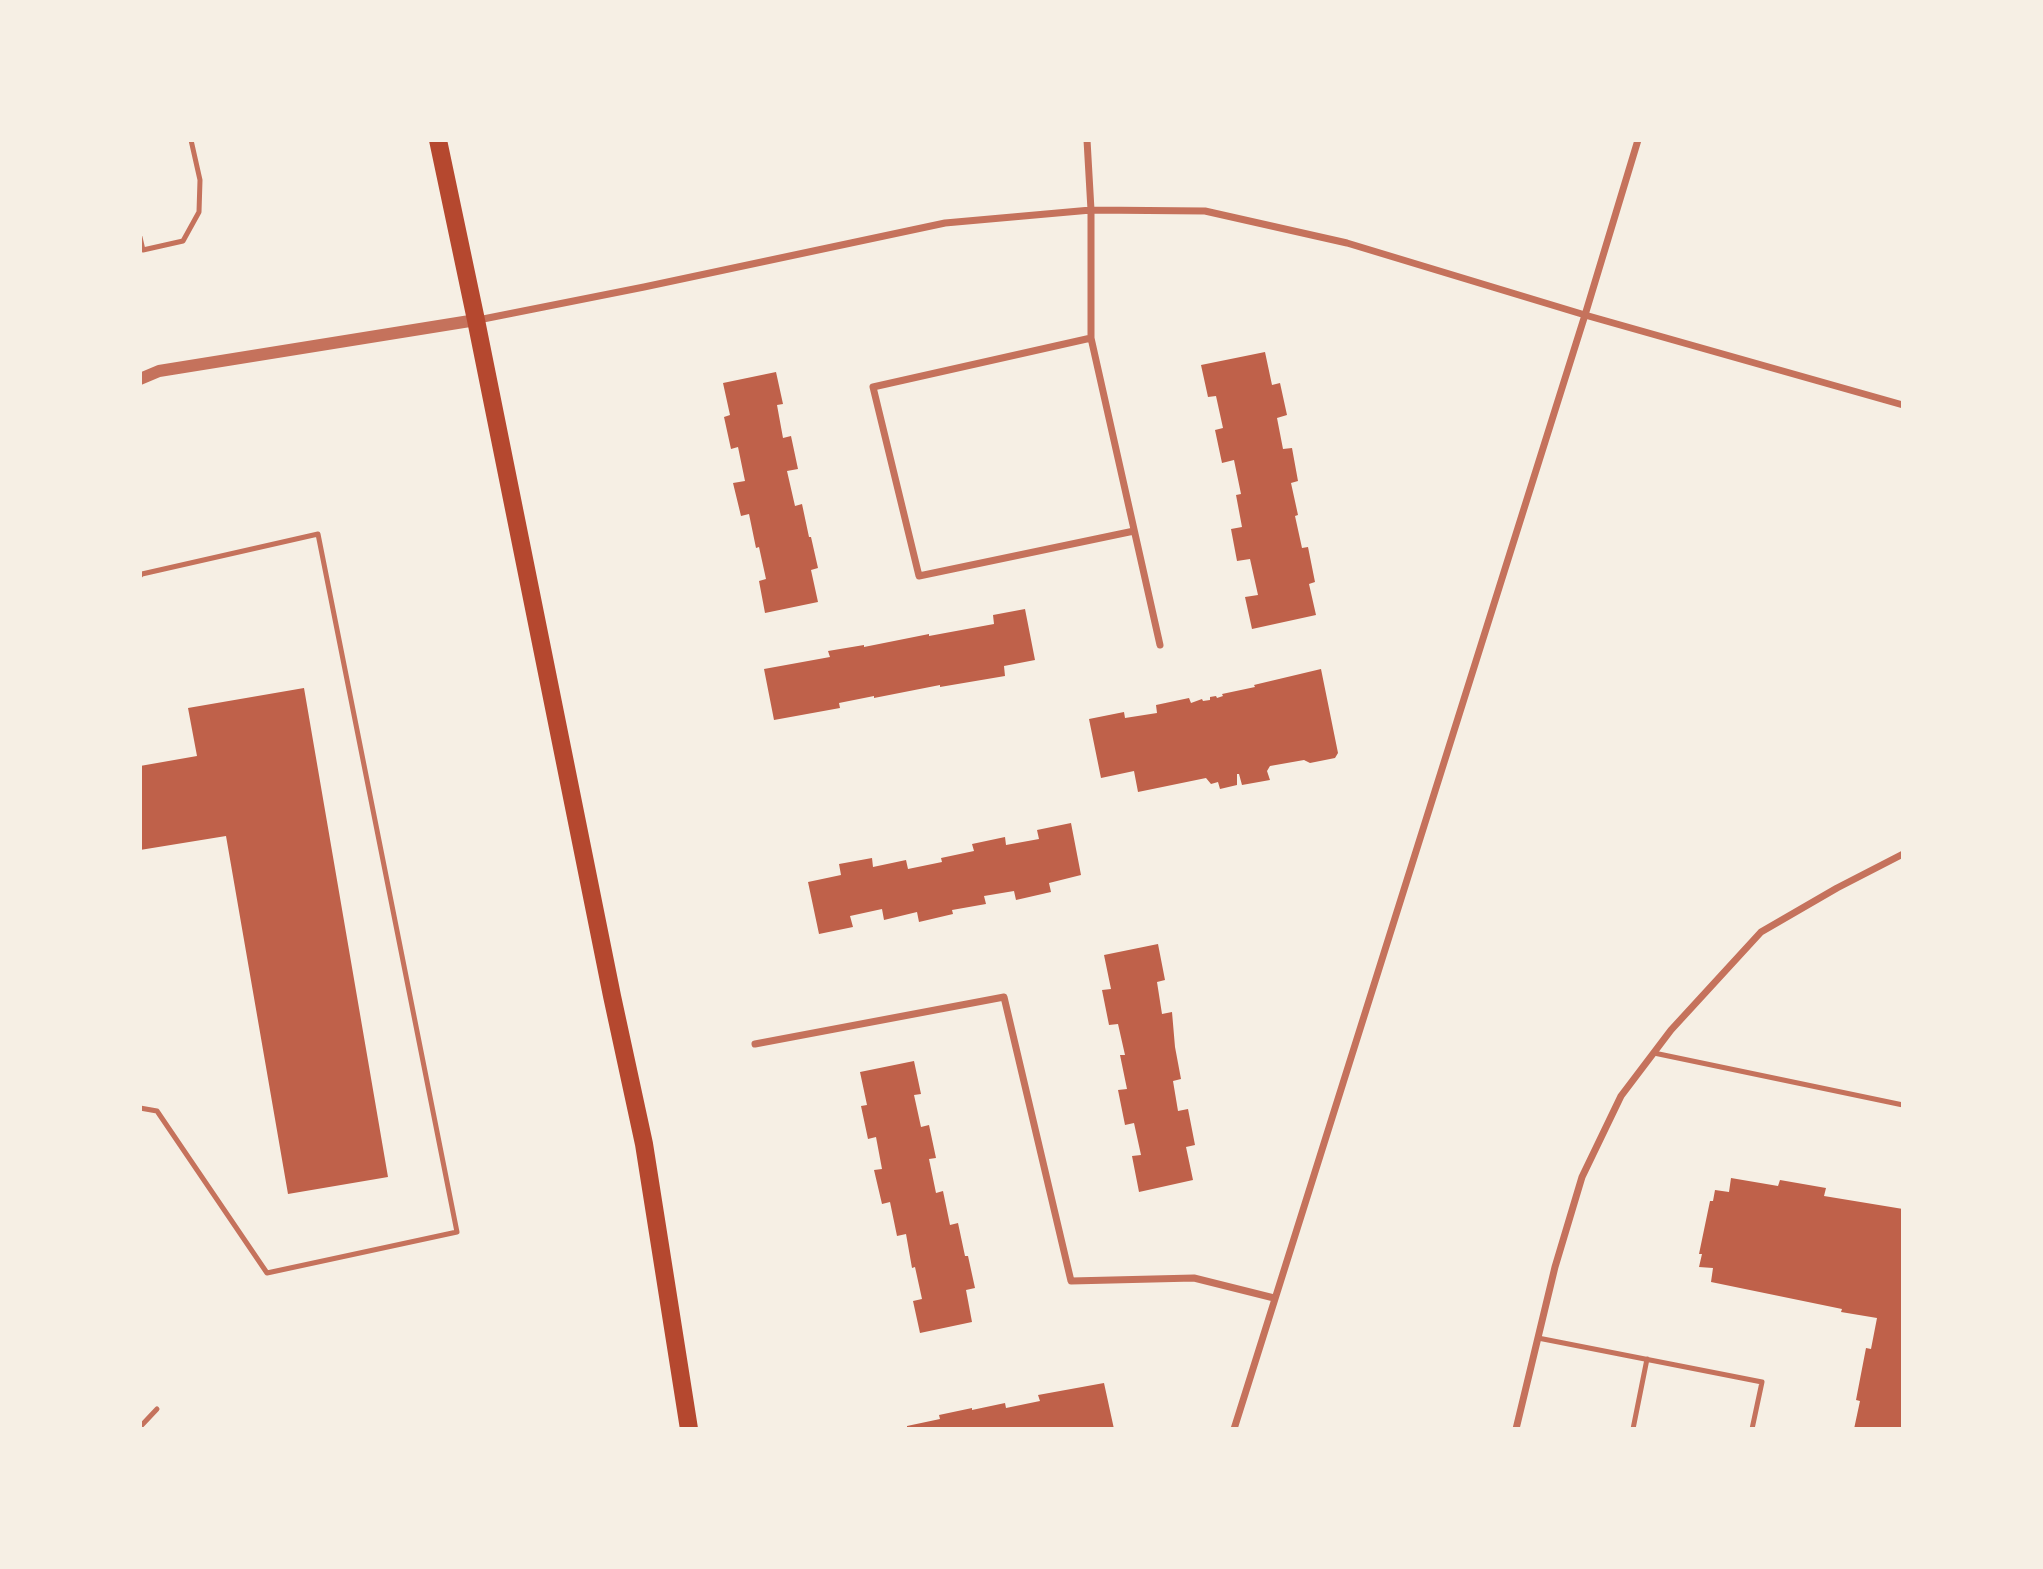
<!DOCTYPE html>
<style>
body{margin:0}
#map{position:relative;width:2043px;height:1569px;overflow:hidden;background:#f6efe4;font-family:Arial,sans-serif}
canvas{display:block}
.frame{position:absolute;inset:0;border:142px solid #f6efe4;pointer-events:none}
</style>
<div id="map">
<canvas width="2043" height="1569"></canvas>
<div class="frame"></div>
</div>
<script>
const context = document.querySelector('canvas').getContext('2d');
context.lineJoin = 'round';
function fillPath(path, color) { context.fillStyle = color; context.fill(path, 'evenodd'); }
function strokePath(path, color, width, dash) { context.strokeStyle = color; context.lineWidth = width; context.lineCap = dash ? 'butt' : 'round'; context.setLineDash(dash || []); context.stroke(path); }
const building = new Path2D(`
 M1265,352L1272,385L1280,383L1287,415L1277,418L1283,449L1292,448L1298,481L1291,483L1298,515L1295,516L1302,548L1308,547L1315,582L1309,584L1316,615L1252,629L1245,597L1258,595L1250,559L1237,561L1231,529L1242,527L1236,495L1241,494L1234,460L1222,463L1215,430L1223,428L1216,396L1208,397L1201,365Z
 M776,372L783,404L777,405L783,438L791,436L798,469L787,471L795,506L802,504L809,537H811L818,568L811,570L818,602L765,613L759,581L766,579L759,547L756,548L749,514L741,516L733,483L745,481L738,447L731,449L724,417L730,415L723,383Z
 M1025,609L1035,660L1004,666L1005,676L940,687V685L874,698V696L839,703L840,708L774,720L764,669L830,657L828,651L864,645V647L929,634V636L994,624L993,615Z
 M1321,669L1338,753L1335,758L1310,763L1304,760L1270,766L1267,771L1270,780L1242,785L1239,774H1237V785L1220,789L1218,782L1211,784L1206,778L1138,792L1134,771L1101,778L1089,719L1124,712L1125,718L1157,713L1156,705L1189,698L1191,703L1202,699L1203,701L1210,700V697L1216,696L1217,698L1223,696L1222,694L1255,687L1254,685L1258,684Z
 M304,688L388,1177L288,1194L226,836L140,850V766L197,756L188,708Z
 M1071,823L1081,875L1049,883L1051,892L1016,900L1014,891L984,896L986,904L952,910L953,914L919,922L917,912L884,920L882,909L850,916L853,927L819,934L808,882L841,875L839,864L872,858L873,867L906,860L908,869L942,862L941,858L974,851L972,844L1005,837L1006,845L1039,839L1037,830Z
 M1158,944L1165,980L1157,982L1162,1014L1172,1012L1175,1047L1181,1079L1173,1081L1178,1111L1188,1109L1195,1145L1186,1147L1193,1180L1139,1192L1132,1156L1141,1155L1134,1123L1125,1125L1118,1090L1127,1089L1120,1055H1125L1118,1024L1109,1025L1102,990L1111,989L1104,955Z
 M914,1061L921,1094L914,1095L921,1127L929,1125L936,1158L929,1159L936,1193L943,1191L950,1225L958,1223L965,1256H968L975,1288L966,1290L972,1322L920,1333L913,1301L922,1299L915,1267L912,1268L906,1234L897,1236L890,1202L882,1204L874,1170L882,1169L876,1137L868,1139L861,1106L867,1105L860,1072Z
 M1731,1178L1778,1186L1780,1180L1826,1188L1824,1196L1903,1209V1429H1854L1860,1401L1856,1400L1866,1348L1871,1349L1877,1318L1841,1312L1842,1309L1711,1282L1713,1268L1699,1267L1702,1254H1699L1710,1201H1713L1715,1190L1729,1192Z
 M1104,1383L1114,1429H907V1426L940,1419L939,1415L972,1408V1410L1005,1403L1006,1408L1040,1401L1038,1395Z`);
const service = new Path2D(`
 M140,237L143,250
 M143,250L183,241L199,212L200,180L191,140
 M140,576L142,574L318,534L457,1232L267,1273L157,1111L140,1108
 M1654,1053L1903,1105
 M1538,1338L1762,1382L1752,1429
 M140,1427L157,1409
 M1633,1429L1647,1359`);
const minor = new Path2D(`
 M1087,140L1091,210V338L1160,645
 M478,320L644,287L945,223L1091,210L1205,211L1347,243L1585,315L1903,405
 M1091,338L873,387L919,576L1134,531
 M755,1044L1004,997L1071,1281L1194,1278L1274,1298
 M1234,1429L1585,315L1638,140
 M1516,1429L1555,1267L1582,1177L1621,1096L1671,1030L1761,932L1837,888L1903,854`);
const tertiary = new Path2D(`
 M140,379L159,371L476,320`);
const primary = new Path2D(`
 M438,140L476,320L612,996L644,1144L689,1429`);
fillPath(building, '#bf614a');
strokePath(service, '#c5725c', 5);
strokePath(minor, '#c5725c', 7);
strokePath(tertiary, '#c5725c', 12);
strokePath(primary, '#b5482f', 18);
</script>
